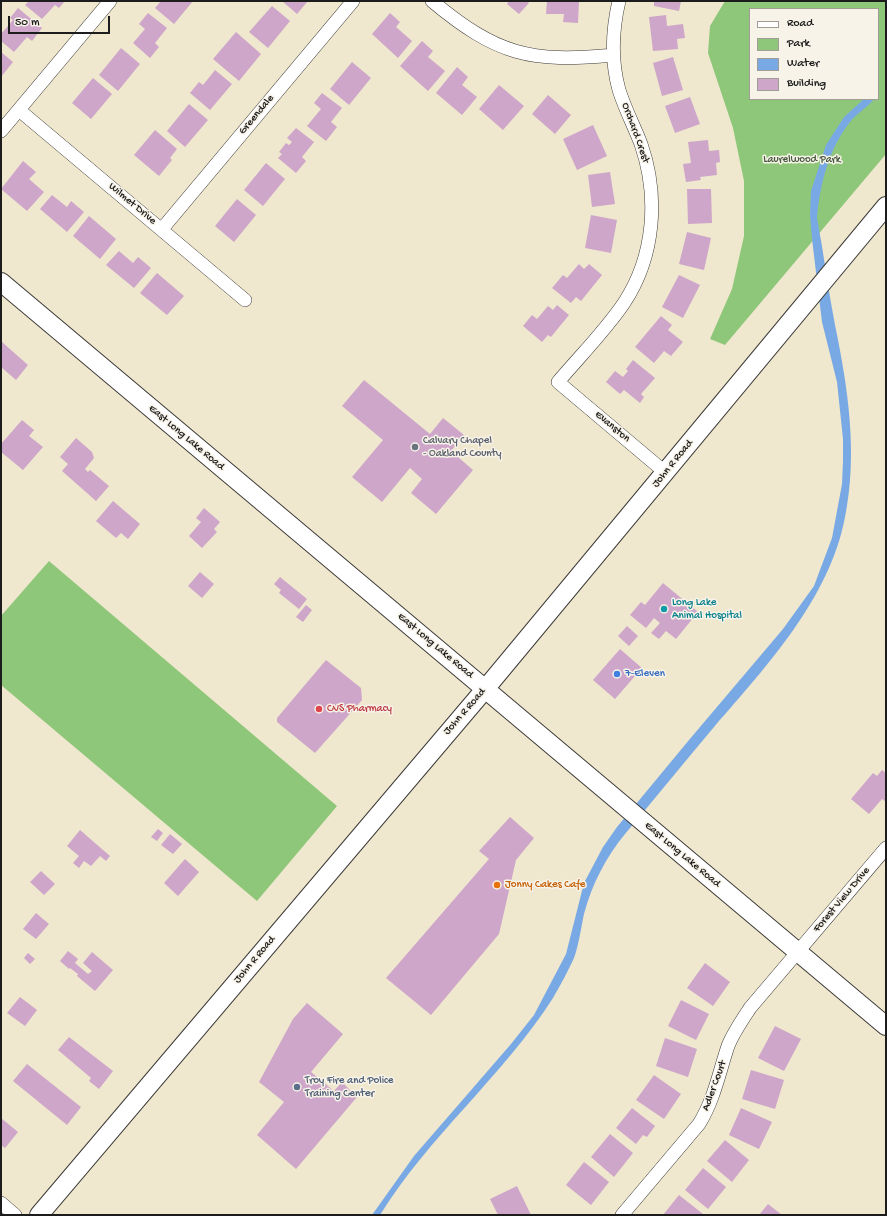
<!DOCTYPE html>
<style>
body{margin:0}
#map{position:relative;width:887px;height:1216px;overflow:hidden;background:#efe7ce;font-family:"Gochi Hand",sans-serif}
canvas{display:block}
.frame{position:absolute;inset:0;border:2px solid #1c1c1c;pointer-events:none}
.legend{position:absolute;left:749px;top:8px;width:130px;height:92px;box-sizing:border-box;background:#f7f3e8;border:1px solid #9f9d96;margin:0;padding:5px 7px;list-style:none;font-size:12px;color:#1c1c1c}
.legend li{display:flex;align-items:center;gap:8px;height:20px}
.legend b{width:20px;border:1px solid #9f9d96}
.scale{position:absolute;left:8px;top:16px;width:102px;height:18px;box-sizing:border-box;border:2px solid #1c1c1c;border-top:0;padding-left:5px;font-size:12px;line-height:14px;white-space:nowrap;color:#1c1c1c;-webkit-text-stroke:3px #f7f3e8;paint-order:stroke}
</style>
<div id="map">
<canvas width="887" height="1216"></canvas>
<div class="frame"></div>
<ul class="legend">
<li><b style="height:5px;background:#fff"></b>Road</li>
<li><b style="height:11px;background:#8fc77a"></b>Park</li>
<li><b style="height:11px;background:#79a9e4"></b>Water</li>
<li><b style="height:11px;background:#cea6ca"></b>Building</li>
</ul>
<div class="scale">50 m</div>
</div>
<script>
const context = document.querySelector('canvas').getContext('2d');
context.lineJoin = 'round';
function fillPath(path, color) { context.fillStyle = color; context.fill(path, 'evenodd'); }
function strokePath(path, color, width, dash) { context.strokeStyle = color; context.lineWidth = width; context.lineCap = dash ? 'butt' : 'round'; context.setLineDash(dash || []); context.stroke(path); }
function write(font, color, halo, rows, align = 'center') {
  context.font = font + ' "Gochi Hand",sans-serif'; context.lineWidth = 3; context.setLineDash([]); context.textBaseline = 'middle'; context.strokeStyle = halo; context.fillStyle = color; for (const [text, x, y, turn = 0] of rows) {
    context.save(); context.translate(x, y); context.rotate((+turn || 0) * Math.PI / 180); context.textAlign = isNaN(turn) ? turn : align; if (halo) context.strokeText(text, 0, 0); context.fillText(text, 0, 0); context.restore();
  }
}
const green = new Path2D(`
 M725,1H886V154L725,345L710,339L732,289L744,236V181L733,128L708,53L710,26ZM750,9H878V99H750Z
 M49,561L337,806L257,901L1,685V616Z`);
const water = new Path2D(`
 M864,99H874C867,108 857,113 850,122C828,150 820,185 817,218C824,254 828,290 835,325C848,388 858,453 845,517C830,598 766,667 714,727C684,763 655,798 625,834C606,857 592,884 584,914C581,928 579,944 574,958C568,971 560,986 553,998C503,1076 429,1136 380,1215H372L414,1156L511,1044L534,1015L566,954L584,883L603,847L617,827L689,740L783,629L814,586L832,538L842,484L843,461V439L837,382L822,322L812,239L810,215L811,191L826,145L844,117Z`);
const building = new Path2D(`
 M29,1H65L59,8L55,5L42,19L25,5Z
 M161,1H193L174,24L155,8Z
 M282,1H308L297,14Z
 M509,1H527L529,3L519,14L507,4Z
 M547,1H579L578,23L563,22L564,14H546Z
 M654,1H681L679,11L654,6Z
 M272,6L290,21L268,48L249,32Z
 M18,8L42,28L32,41L27,37L14,52L1,41V34L13,20L10,18Z
 M148,13L167,28L155,43L159,47L150,58L133,43L145,29L139,24Z
 M390,13L400,22L396,27L412,41L398,58L372,34Z
 M666,15L667,26L683,24L685,38L677,39L678,49L653,51L649,17Z
 M236,32L261,54L239,81L213,59Z
 M422,41L433,51L428,57L445,71L428,91L400,66Z
 M121,48L140,64L118,91L99,75Z
 M1,52L13,62L1,77Z
 M673,57L683,90L662,96L653,63Z
 M352,62L371,78L349,105L330,89Z
 M457,67L468,77L462,85L477,97L462,115L436,93Z
 M215,70L232,84L210,110L190,93L199,82L203,85Z
 M93,78L112,94L91,119L72,103Z
 M499,85L524,106L503,130L479,109Z
 M322,93L342,108L331,122L337,127L326,141L307,126L321,109L314,103Z
 M548,95L571,115L555,134L532,114Z
 M690,97L700,124L675,133L665,106Z
 M189,104L208,120L185,147L167,131Z
 M593,125L607,156L577,170L563,139Z
 M296,128L314,142L302,157L306,161L296,173L278,158L282,154L279,152L286,143L289,145L292,142L287,138Z
 M155,130L177,149L170,158L172,160L159,176L134,155Z
 M708,140L709,151L719,150L720,162L716,163L717,175L700,177L701,180L686,182L683,164L691,163L688,142Z
 M23,161L36,172L29,179L44,192L27,211L1,189Z
 M266,163L285,179L263,206L244,190Z
 M610,172L615,204L592,207L588,175Z
 M687,189H711L712,223L688,224Z
 M52,195L67,207L71,201L84,212L67,232L40,209Z
 M237,199L256,215L234,242L215,226Z
 M591,215L617,220L611,253L585,248Z
 M89,216L116,239L100,259L73,236Z
 M687,232L711,238L704,270L679,264Z
 M119,251L133,263L138,257L151,268L134,288L106,265Z
 M579,264L584,269L589,264L602,275L581,301L576,297L571,303L552,288L563,275L567,278Z
 M157,273L184,296L167,315L140,293Z
 M679,275L700,285L683,318L662,307Z
 M557,305L569,315L551,337L548,335L542,342L523,326L532,315L537,319L548,306L553,310Z
 M661,316L672,325L668,330L683,342L671,356L664,351L654,363L635,347Z
 M2,342L28,365L16,380L1,367Z
 M633,360L655,378L641,394L644,397L640,403L624,390L620,394L606,382L615,371L623,377L628,371L626,369Z
 M364,380L430,434L443,418L464,435L451,451L473,470L436,514L411,493L422,479L410,468L382,502L352,477L383,440L342,406Z
 M22,420L34,430L29,436L43,447L23,470L1,452V444Z
 M76,438L92,452L94,458L85,469L88,472L90,470L109,486L96,501L62,471L68,464L60,457Z
 M113,501L140,524L128,539L121,533L116,538L96,521Z
 M204,508L220,522L214,529L217,532L202,548L189,536L201,522L196,518Z
 M200,572L214,584L202,598L188,586Z
 M280,577L307,599L299,609L279,593L281,590L274,584Z
 M663,583L698,612L676,639L666,631L659,639L651,633L660,623L654,618L646,628L630,615L641,602L645,605Z
 M306,605L312,610L303,622L296,617Z
 M627,626L638,636L629,646L618,636Z
 M620,649L642,668L615,699L593,680Z
 M326,660L361,688L362,700L315,753L277,722V718Z
 M882,770L886,773V800L885,801L882,799L869,814L851,799L873,773L877,776Z
 M510,817L534,838L516,860L499,934L431,1015L386,978L489,859L479,851Z
 M158,829L163,833L157,841L151,837Z
 M80,830L110,856L106,861L100,856L91,866L84,861L79,868L73,863L79,856L67,846Z
 M170,834L182,844L173,854L161,845Z
 M185,859L199,872L178,896L164,883Z
 M41,871L55,884L44,895L30,882Z
 M36,913L49,924L36,939L23,929Z
 M68,951L78,959L75,963L88,974L92,971L83,963L92,952L113,970L95,991L77,976L78,974L70,968L69,969L60,961Z
 M28,953L35,959L30,964L24,958Z
 M705,963L730,982L713,1006L687,988Z
 M20,997L37,1010L25,1026L7,1013Z
 M681,1000L709,1014L696,1040L668,1026Z
 M307,1003L343,1034L311,1072L334,1091L342,1082L357,1097L296,1169L257,1135L284,1102L259,1082L293,1019Z
 M775,1026L801,1039L784,1071L758,1058Z
 M69,1037L113,1071L99,1089L89,1081L91,1078L58,1050Z
 M665,1038L697,1049L688,1077L656,1066Z
 M27,1064L81,1107L67,1125L13,1081Z
 M751,1070L784,1080L775,1109L742,1099Z
 M654,1075L681,1094L664,1119L636,1100Z
 M632,1108L655,1126L647,1137L643,1135L636,1144L616,1128Z
 M741,1108L772,1122L759,1149L729,1135Z
 M1,1118L18,1132L5,1148L1,1145Z
 M610,1134L633,1153L614,1177L591,1157Z
 M725,1140L749,1160L732,1182L707,1161Z
 M584,1162L609,1182L591,1205L566,1185Z
 M703,1168L726,1187L708,1209L685,1190Z
 M517,1186L531,1215H498L490,1199Z
 M679,1195L703,1214L702,1215H663Z
 M768,1204L782,1215H759Z`);
const minor = new Path2D(`
 M432,1C497,55 530,63 613,55
 M619,1C612,31 611,61 619,90C625,109 634,126 641,144C659,196 655,256 624,303C605,331 580,356 558,382L666,473
 M19,110L245,300
 M1,131L110,1
 M162,229L353,1
 M1,1203L15,1215
 M622,1215L699,1124C714,1100 719,1073 728,1046C733,1033 742,1020 750,1008L886,848`);
const secondary = new Path2D(`
 M1,282L886,1026
 M39,1215L486,688L886,206`);
const markers = [
 [415,447,4,"#6b7280"],
 [664,609,4,"#0f9aa8"],
 [617,674,4,"#3f7fe0"],
 [319,709,4,"#e0444e"],
 [497,885,4,"#e8710a"],
 [297,1087,4,"#5c6f8a"]
];
const streetNames = [
 ["Greendale",257,115,-50],
 ["Orchard Crest",635,133,70],
 ["Wilmet Drive",132,204,40],
 ["Evanston",612,427,40],
 ["East Long Lake Road",186,438,40],
 ["John R Road",673,464,-51],
 ["East Long Lake Road",435,646,40],
 ["John R Road",465,712,-49],
 ["East Long Lake Road",682,855,40],
 ["Forest View Drive",842,900,-50],
 ["John R Road",255,960,-50],
 ["Adler Court",715,1086,-70]
];
const parkNames = [
 ["Laurelwood Park",802,160]
];
const worshipNames = [
 ["Calvary Chapel",423,441],
 ["- Oakland County",423,454]
];
const cultureNames = [
 ["Long Lake",672,603],
 ["Animal Hospital",672,616]
];
const shopNames = [
 ["7-Eleven",625,674]
];
const healthNames = [
 ["CVS Pharmacy",327,709]
];
const foodNames = [
 ["Jonny Cakes Cafe",505,885]
];
const serviceNames = [
 ["Troy Fire and Police",305,1081],
 ["Training Center",305,1094]
];
fillPath(green, '#8fc77a');
fillPath(water, '#79a9e4');
fillPath(building, '#cea6ca');
strokePath(minor, '#3c3a37', 14);
strokePath(secondary, '#3c3a37', 20);
strokePath(minor, '#fff', 13);
strokePath(secondary, '#fff', 18);
for (const [x, y, r, color] of markers) { const dot = new Path2D(); dot.arc(x, y, r, 0, 2 * Math.PI); context.fillStyle = color; context.fill(dot); strokePath(dot, '#f7f3e8', 1.5); }
write('11px', '#1c1c1c', '#f7f3e8', streetNames);
write('11px', '#44583d', '#f7f3e8', parkNames);
write('11px', '#5b616d', '#f7f3e8', worshipNames, 'left');
write('11px', '#0d838f', '#f7f3e8', cultureNames, 'left');
write('11px', '#366cbe', '#f7f3e8', shopNames, 'left');
write('11px', '#be3a42', '#f7f3e8', healthNames, 'left');
write('11px', '#c56008', '#f7f3e8', foodNames, 'left');
write('11px', '#4e5e75', '#f7f3e8', serviceNames, 'left');
</script>
